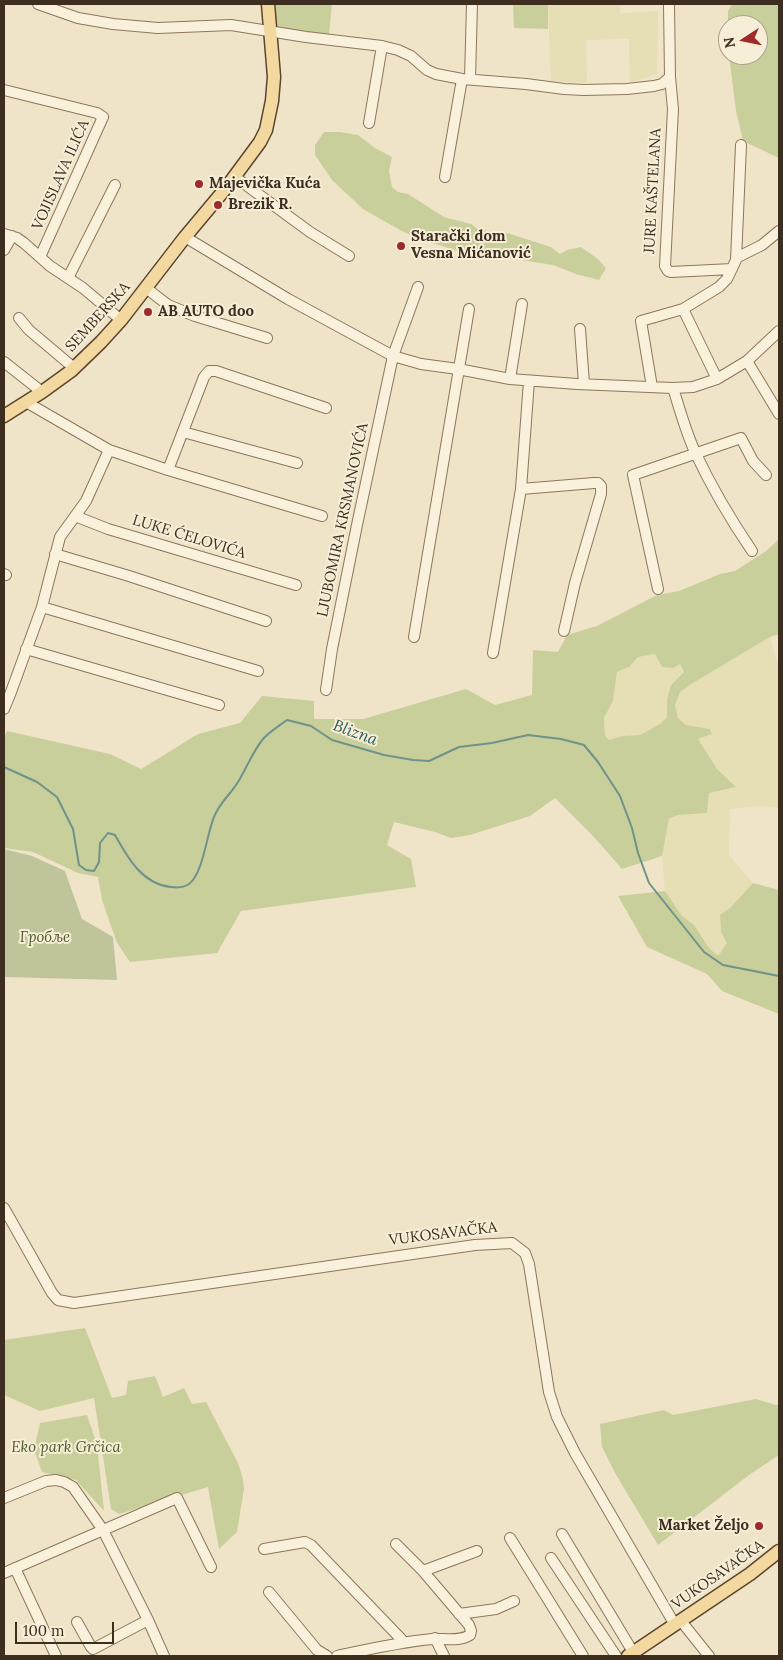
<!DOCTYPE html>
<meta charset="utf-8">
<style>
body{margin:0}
#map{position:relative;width:783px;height:1660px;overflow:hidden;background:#f0e4c8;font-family:Lora,serif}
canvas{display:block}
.frame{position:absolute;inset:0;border:5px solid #3d2e20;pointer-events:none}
.north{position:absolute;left:718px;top:15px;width:50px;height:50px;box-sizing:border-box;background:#f7eed8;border:1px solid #ada18e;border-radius:50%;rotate:259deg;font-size:14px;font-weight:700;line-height:20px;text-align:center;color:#3d2e20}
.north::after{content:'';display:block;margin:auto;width:18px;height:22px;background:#9e2a2b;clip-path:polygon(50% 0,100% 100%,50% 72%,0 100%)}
.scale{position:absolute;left:15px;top:1622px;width:99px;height:22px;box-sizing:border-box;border:2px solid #3d2e20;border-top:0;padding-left:6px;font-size:15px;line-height:18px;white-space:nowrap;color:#3d2e20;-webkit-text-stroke:4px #f7eed8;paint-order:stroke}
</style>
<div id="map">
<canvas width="783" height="1660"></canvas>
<div class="frame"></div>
<div class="north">N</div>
<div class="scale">100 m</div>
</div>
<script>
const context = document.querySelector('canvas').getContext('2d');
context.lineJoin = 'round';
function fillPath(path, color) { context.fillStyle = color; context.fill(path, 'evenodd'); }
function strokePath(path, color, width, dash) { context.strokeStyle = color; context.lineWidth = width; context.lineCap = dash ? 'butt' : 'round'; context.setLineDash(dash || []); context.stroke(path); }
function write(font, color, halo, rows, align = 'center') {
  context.font = font + ' Lora,serif'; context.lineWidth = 4; context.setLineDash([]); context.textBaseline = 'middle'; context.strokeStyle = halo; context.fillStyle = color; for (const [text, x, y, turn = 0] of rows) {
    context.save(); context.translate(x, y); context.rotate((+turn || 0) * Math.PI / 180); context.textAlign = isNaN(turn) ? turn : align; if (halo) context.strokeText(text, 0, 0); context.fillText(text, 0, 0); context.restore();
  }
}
const farmland = new Path2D(`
 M548,4H620V13L658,11L657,74L630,83L629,39L586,40L587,83L551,81Z
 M770,637L779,669V808L761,806L730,809L729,855L753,883L731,907L720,915L721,932L728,943L719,955L715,954L707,945L694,926L682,916L665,891L662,856L669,819L678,815L707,813L709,793L736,787L717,769L698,739L712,734L710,729L686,725L678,718L675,705L680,692L693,683Z
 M655,654L680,664L684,673L671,685L667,699V717L660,724L640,735L622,736L609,740L605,736L604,718L613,701L617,672L629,667L638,657Z`);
const green = new Path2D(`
 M274,4H332L329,35L276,27Z
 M513,4H548V29L514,28Z
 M732,4H779V158L743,141L736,111L729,55H758V25H728V11Z
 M324,132H340L358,135L375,148L392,157L389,171L392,187L398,192L408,194L444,217L471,224L479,230L504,232L551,247L560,254L567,250L581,247L598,259L606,268L599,280L576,274L553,265L477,253L458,251L417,238L400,230L363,209L332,180L315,155V145Z
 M779,539V634L770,637L693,683L680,692L675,705L678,718L686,725L710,729L712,734L698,739L717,769L736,787L709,793L707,813L678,815L669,819L662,856L622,869L593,836L555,798L530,816L470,835L451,838L435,832L394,822L387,845L411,859L416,887L241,911L217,953L130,962L117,943L102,900L98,877L78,873L33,852L4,848V738L7,731L110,754L141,769L198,734L240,723L262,696L314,701V719H363L466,689L495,705L532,695L533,650L558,652L567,635L597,626L657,595L679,591L720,574L735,571L766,551ZM655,654L662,667L673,668L680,664L684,672L671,685L667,699V717L660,724L640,735L622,736L609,740L605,736L604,718L613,701L617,672L629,667L638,657Z
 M753,883L779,890V1014L722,991L707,974L647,947L618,896L665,891L682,916L694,925L707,945L715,954L719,955L727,943L721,932L720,915L731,907Z
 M85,1328L112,1398L126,1395L128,1381L155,1376L163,1397L184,1388L192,1404L206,1402L238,1463L243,1479L244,1489L237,1532L219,1549L208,1487L119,1514L111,1509L94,1398L40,1411L4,1395V1340Z
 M756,1399L776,1405L779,1404V1455L749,1475L658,1545L615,1473L602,1447L600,1424L664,1410L673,1415Z
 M87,1415L97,1444L104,1511L76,1480L42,1472L34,1450L40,1423Z`);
const cemetery = new Path2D(`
 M4,849L32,856L65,871L82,919L113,937L117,980L4,977Z`);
const stream = new Path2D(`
 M4,767L37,782L57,797L73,829L79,865L86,870L94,871L99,862L100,843L108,833L115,835C128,858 142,884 171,887C178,888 183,888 189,884C203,874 207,833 214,817C220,802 230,795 238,782C246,769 253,751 263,739C269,732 279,726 287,720L311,726L332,740L384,755L413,760L429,761L459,747L492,743L528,735L561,739L584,745L598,762L620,796L632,828L638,853L649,883L704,952L723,965L779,976`);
const minor = new Path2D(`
 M38,4L78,18L113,24L158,28L231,25L306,37L382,46L398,50L411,56L427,70L436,74L462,79L526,84L564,89L584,90L627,89L654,86L662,84L670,77
 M669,4L670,77L673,109L665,266L668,271L671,272L732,269
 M470,79L472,4
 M4,90L97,113L103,117L40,257
 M369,123L382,46
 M235,177L310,232L349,256
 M445,177L462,79
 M4,234L17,238L24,243L50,266L83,288L121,320
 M185,237L288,299L393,356L421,364L458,369L510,379L577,384L673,388L693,387L717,379L747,361L779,331
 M4,250L12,236
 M736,258L762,245L779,231
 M68,278L115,185
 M146,288L168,305L195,316L267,338
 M19,318L29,330L74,368
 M580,329L584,384
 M747,361L779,414
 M4,362L42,392
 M510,379L522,304
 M717,379L683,309L719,287L727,279L736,260L741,145
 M652,387L641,321L683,309
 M673,388C680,410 686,433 696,454C712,488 731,520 752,551
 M26,402L109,450L168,470L322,516
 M183,432L297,463
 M168,470L204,377L209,371H216L326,408
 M521,489L594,483H598L601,486V494L575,583L564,631
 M75,516L108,529L296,585
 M55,554L129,576L266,621
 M4,574L6,575
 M658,589L633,475L741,438L753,461L766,475
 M42,607L258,671
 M414,637L469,309
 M26,649L219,705
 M493,653L521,489L529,381
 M326,690L332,649L357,525L393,356L418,287
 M4,709L11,692L42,607L60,537L86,501L109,450
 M4,1208L52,1293L58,1300L74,1303L475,1245L512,1243L525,1253L529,1264L549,1392L557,1417L575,1453L675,1625
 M4,1498L46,1481L56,1480L64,1482L73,1487L103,1530L148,1620L164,1656
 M562,1534L633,1652
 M510,1538L583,1656
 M264,1549L305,1542L311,1545L404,1642
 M551,1558L616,1656
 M15,1568L56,1656
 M423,1571L477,1551
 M4,1573L177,1498L211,1567
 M269,1592L317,1650L327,1656
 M459,1614L496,1609L514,1601
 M681,1621L709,1656
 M77,1622L91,1647L93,1649L148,1620
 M435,1638L444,1656
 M337,1656C369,1649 400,1642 432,1639C444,1638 460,1642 470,1635L471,1631L469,1625L423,1571L396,1544`);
const major = new Path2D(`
 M4,416L42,392L71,371L101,342L121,320L185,237L226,188L260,142L266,130L272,101L274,77L268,4
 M628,1656L750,1574L779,1551`);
const markers = [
 [199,184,5,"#9e2a2b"],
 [218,205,5,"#9e2a2b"],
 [401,246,5,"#9e2a2b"],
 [148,312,5,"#9e2a2b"],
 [759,1526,5,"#9e2a2b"]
];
const streetNames = [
 ["VOJISLAVA ILIĆA",61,175,-66],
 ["JURE KAŠTELANA",653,191,-87],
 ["SEMBERSKA",98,317,-48],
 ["LJUBOMIRA KRSMANOVIĆA",343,520,-78],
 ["LUKE ĆELOVIĆA",189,537,17],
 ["VUKOSAVAČKA",443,1234,-7],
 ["VUKOSAVAČKA",718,1575,-35]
];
const poiNames = [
 ["Majevička Kuća",209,184],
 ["Brezik R.",228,205],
 ["Starački dom",411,237],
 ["Vesna Mićanović",411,254],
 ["AB AUTO doo",158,312],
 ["Market Željo",749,1526,"right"]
];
const parkNames = [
 ["Гробље",45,938],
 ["Eko park Grčica",66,1448]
];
const waterNames = [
 ["Blizna",355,733,20]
];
fillPath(farmland, '#e6deb5');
fillPath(green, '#c9cf9b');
fillPath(cemetery, '#bfc49a');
strokePath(stream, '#6f938a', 2);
strokePath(minor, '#8d765c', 12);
strokePath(major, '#5b4430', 15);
strokePath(minor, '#faf1dc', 10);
strokePath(major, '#f3d9a0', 12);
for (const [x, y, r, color] of markers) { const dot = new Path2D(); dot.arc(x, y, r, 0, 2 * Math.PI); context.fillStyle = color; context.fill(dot); strokePath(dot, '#f7eed8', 2); }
write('15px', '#3d2e20', '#f7eed8', streetNames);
write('bold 15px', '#3d2e20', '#f7eed8', poiNames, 'left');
write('italic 15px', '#4d5a26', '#f7eed8', parkNames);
write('italic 16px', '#2f5d5a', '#f7eed8', waterNames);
</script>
